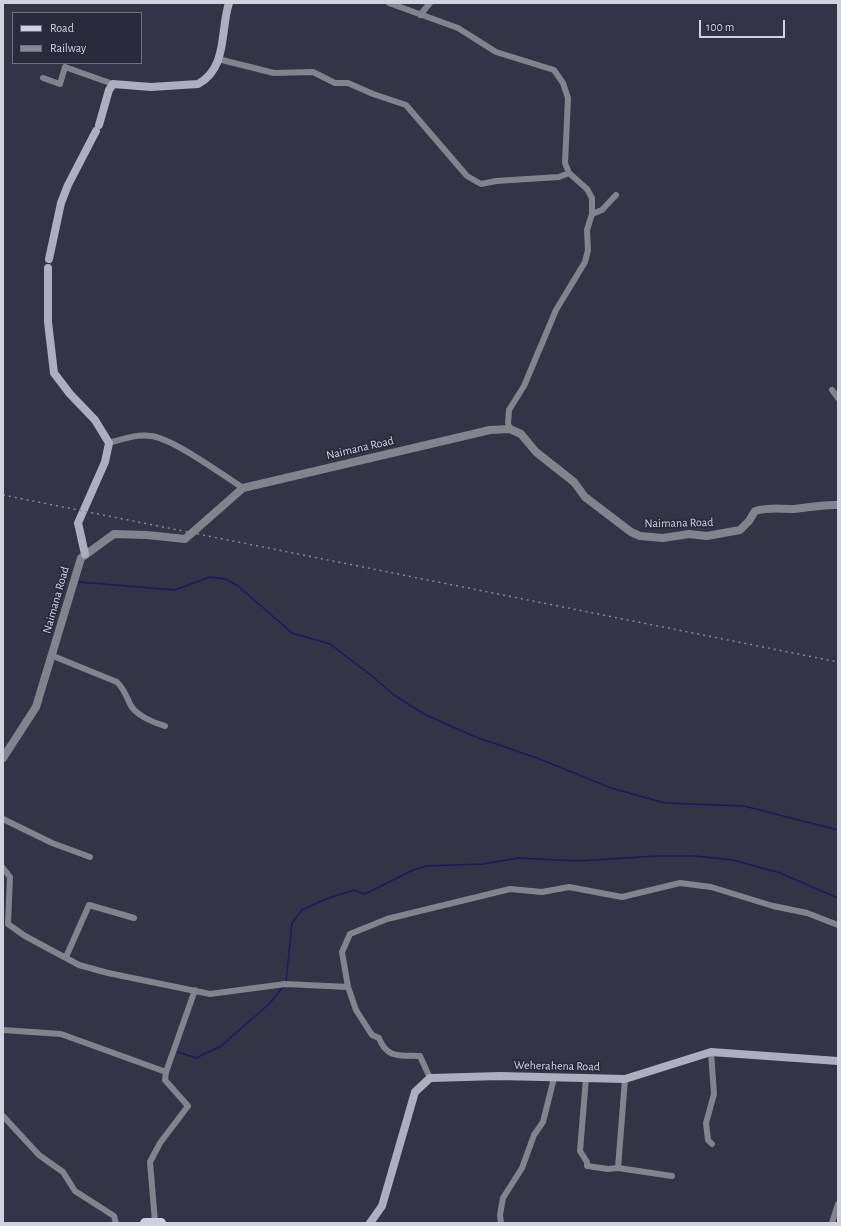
<!DOCTYPE html>
<style>
body{margin:0}
#map{position:relative;width:841px;height:1226px;overflow:hidden;background:#343447;font-family:"Alegreya Sans",sans-serif}
canvas{display:block}
.frame{position:absolute;inset:0;border:4px solid #d2d2de;pointer-events:none}
.legend{position:absolute;left:12px;top:12px;width:130px;height:52px;box-sizing:border-box;background:#2a2a3d;border:1px solid #6d6d7d;margin:0;padding:5px 7px;list-style:none;font-size:12px;color:#d2d2de}
.legend li{display:flex;align-items:center;gap:8px;height:20px}
.legend b{width:20px;border:1px solid #6d6d7d}
.scale{position:absolute;left:699px;top:20px;width:86px;height:18px;box-sizing:border-box;border:2px solid #d2d2de;border-top:0;padding-left:5px;font-size:12px;line-height:14px;white-space:nowrap;color:#d2d2de;-webkit-text-stroke:3px #2a2a3d;paint-order:stroke}
</style>
<div id="map">
<canvas width="841" height="1226"></canvas>
<div class="frame"></div>
<ul class="legend">
<li><b style="height:5px;background:#cecfe3"></b>Road</li>
<li><b style="height:5px;background:#868695"></b>Railway</li>
</ul>
<div class="scale">100 m</div>
</div>
<script>
const context = document.querySelector('canvas').getContext('2d');
context.lineJoin = 'round';
function strokePath(path, color, width, dash) { context.strokeStyle = color; context.lineWidth = width; context.lineCap = dash ? 'butt' : 'round'; context.setLineDash(dash || []); context.stroke(path); }
function write(font, color, halo, rows, align = 'center') {
  context.font = font + ' "Alegreya Sans",sans-serif'; context.lineWidth = 3.5; context.setLineDash([]); context.textBaseline = 'middle'; context.strokeStyle = halo; context.fillStyle = color; for (const [text, x, y, turn = 0] of rows) {
    context.save(); context.translate(x, y); context.rotate((+turn || 0) * Math.PI / 180); context.textAlign = isNaN(turn) ? turn : align; if (halo) context.strokeText(text, 0, 0); context.fillText(text, 0, 0); context.restore();
  }
}
const stream = new Path2D(`
 M78,582L175,590L210,577L226,579L238,586L292,633L330,644L372,676L394,695L424,714L473,736L537,758L611,788L665,803L744,806L838,830
 M286,982L292,923L302,910L326,899L354,890L365,894L413,870L426,866L483,864L518,858L578,861L656,856H694L733,860L780,873L838,898
 M175,1051L196,1058L221,1046L269,1004L283,987`);
const minor = new Path2D(`
 M389,3L458,28L496,52L554,70L563,83L568,98L565,163L569,173L587,189L592,198V214L587,230L588,250L585,262L556,310L524,386L509,410L508,423L510,429
 M420,15L430,3
 M218,59L274,73L313,72L335,83H348L373,94L406,105L467,176L481,184L496,181L559,177L569,173
 M43,78L60,84L65,67L113,84
 M592,214L602,210L616,195
 M832,390L838,398
 M109,443C123,439 136,434 151,436C174,439 221,474 243,488
 M53,656L117,682C124,689 126,695 130,704C135,715 154,723 165,726
 M3,819L52,843L90,857
 M3,868L10,877L8,924L25,936L79,965L108,973L210,994L285,984L348,987
 M66,957L89,905L134,918
 M3,1030L61,1034L166,1072
 M711,1052L714,1094L706,1123L708,1140L712,1144
 M430,1078L420,1056C400,1055 387,1059 379,1038L372,1035L356,1010L348,987L342,952L350,934L387,919L510,889L542,892L569,887L622,897L680,883L711,887L773,906L807,913L838,925
 M586,1078L580,1151L587,1162V1166L608,1169L618,1168L672,1176
 M3,1116L39,1155L63,1172L75,1191L114,1216L116,1223
 M618,1168L625,1079
 M155,1222L150,1162L160,1143L188,1106L165,1080L166,1072L195,990
 M501,1223L500,1215L503,1198L522,1168L534,1135L543,1122L554,1078
 M832,1223L838,1204`);
const tertiary = new Path2D(`
 M3,758L36,707L81,558L114,534L147,535L185,539L243,488L490,430L510,429L521,434L536,452L574,482L585,497L631,532L640,536L663,538L689,534L707,536L740,530L749,521L755,511C770,507 779,509 793,509C808,508 823,504 838,505`);
const secondary = new Path2D(`
 M99,125L109,90L113,84L151,87L198,84C228,68 220,30 229,3
 M49,259L61,203L68,185L96,131
 M48,268V322L54,373L70,394L95,420L109,443L105,462L78,523L85,554
 M370,1223L382,1206L415,1092L430,1078L500,1076L625,1079L711,1052L838,1061`);
const primary = new Path2D(`
 M145,1223H161`);
const rail = new Path2D(`
 M3,495L838,662`);
const streetNames = [
 ["Naimana Road",360,448,-13],
 ["Naimana Road",679,523,-1],
 ["Naimana Road",56,600,-74],
 ["Weherahena Road",557,1066,1]
];
strokePath(stream, '#24175b', 1.5);
strokePath(minor, '#83838d', 6);
strokePath(tertiary, '#83838d', 8);
strokePath(secondary, '#adaebe', 8);
strokePath(primary, '#cecfe3', 10);
strokePath(rail, '#868695', 1.5, [2, 4]);
write('12px', '#d2d2de', '#2a2a3d', streetNames);
</script>
